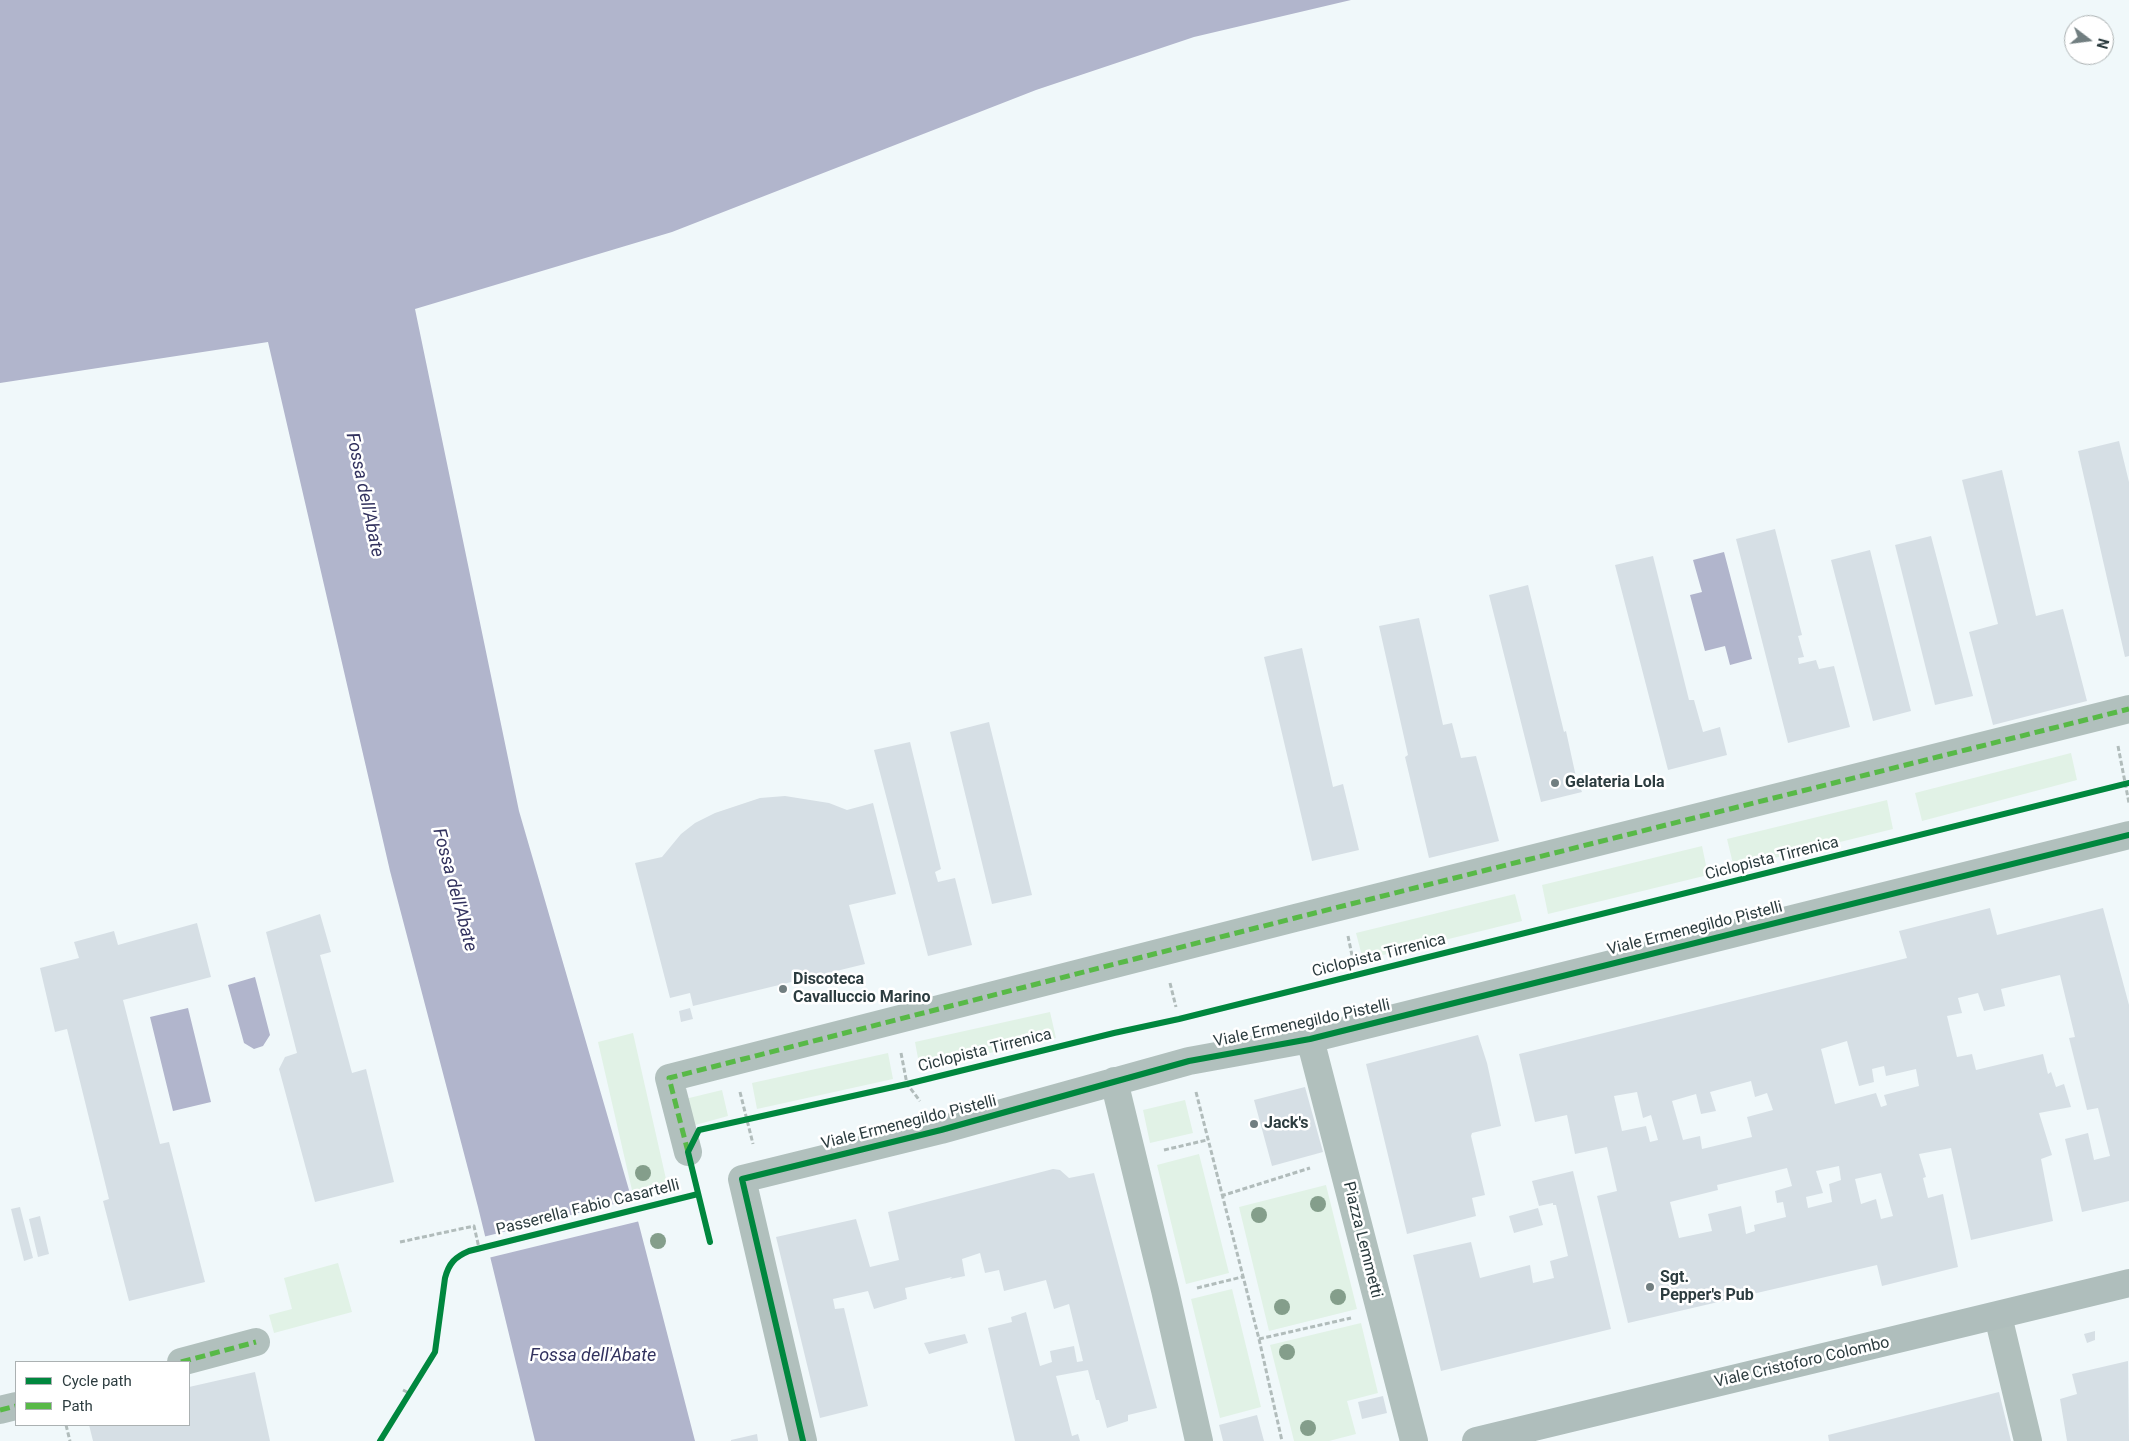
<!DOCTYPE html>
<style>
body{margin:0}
#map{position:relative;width:2129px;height:1441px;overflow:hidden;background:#f0f8fa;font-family:Roboto,sans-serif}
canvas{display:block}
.legend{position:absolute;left:15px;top:1361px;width:175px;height:65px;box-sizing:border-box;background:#fff;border:1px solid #abb1b2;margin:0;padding:6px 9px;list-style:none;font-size:15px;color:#2c3c3f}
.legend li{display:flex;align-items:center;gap:10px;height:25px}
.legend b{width:25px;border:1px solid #abb1b2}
.north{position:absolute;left:2064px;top:15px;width:50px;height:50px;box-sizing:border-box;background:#fff;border:1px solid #abb1b2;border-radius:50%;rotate:105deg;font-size:14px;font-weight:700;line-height:20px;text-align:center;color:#2c3c3f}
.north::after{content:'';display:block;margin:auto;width:18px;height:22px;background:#717e80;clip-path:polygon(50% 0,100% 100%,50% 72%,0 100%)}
</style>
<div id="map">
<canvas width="2129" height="1441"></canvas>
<ul class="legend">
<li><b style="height:6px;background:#00873e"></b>Cycle path</li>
<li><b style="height:6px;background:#58b947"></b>Path</li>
</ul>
<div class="north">N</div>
</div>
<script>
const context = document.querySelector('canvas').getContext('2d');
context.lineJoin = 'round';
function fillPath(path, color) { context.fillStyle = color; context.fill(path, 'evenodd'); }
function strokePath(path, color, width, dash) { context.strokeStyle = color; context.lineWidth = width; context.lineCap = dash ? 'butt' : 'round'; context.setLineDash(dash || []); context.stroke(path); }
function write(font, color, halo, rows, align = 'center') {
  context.font = font + ' Roboto,sans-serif'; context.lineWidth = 5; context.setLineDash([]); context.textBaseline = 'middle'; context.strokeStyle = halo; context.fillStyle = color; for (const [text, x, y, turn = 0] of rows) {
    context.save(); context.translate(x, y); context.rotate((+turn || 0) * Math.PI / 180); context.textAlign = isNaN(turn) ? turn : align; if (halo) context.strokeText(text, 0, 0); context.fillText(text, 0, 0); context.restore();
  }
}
const green = new Path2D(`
 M2071,753L2077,780L1922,821L1915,793Z
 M1887,800L1893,829L1734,868L1727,839Z
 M1702,846L1708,875L1548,914L1542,885Z
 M1515,894L1522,921L1363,960L1356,933Z
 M1050,1012L1056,1038L920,1069L915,1042Z
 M633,1033L666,1179C662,1194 647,1196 634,1199L598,1042Z
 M888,1053L893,1079L757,1109L752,1083Z
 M722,1090L728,1116L688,1127L681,1100Z
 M1185,1100L1193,1133L1150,1143L1143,1110Z
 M1199,1154L1229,1273L1186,1284L1157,1165Z
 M1326,1185L1357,1309L1269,1331L1239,1207Z
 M338,1263L352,1312L274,1333L269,1315L292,1309L284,1278Z
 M1232,1289L1261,1407L1220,1418L1191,1299Z
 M1361,1323L1378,1393L1347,1401L1356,1434L1329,1441H1294L1270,1345Z`);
const water = new Path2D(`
 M0,0H1351L1194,37L1036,90L672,232L415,309L519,811L638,1221L695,1441H535L478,1207L390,871L268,342L0,383Z
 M1724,552L1752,659L1730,665L1725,646L1705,651L1690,595L1702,592L1693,560Z
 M255,977L270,1035L263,1046L254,1049L244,1043L228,985Z
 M188,1008L211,1102L173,1111L150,1017Z`);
const pier = new Path2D(`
 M634,1199L640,1221L488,1258L483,1237Z`);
const building = new Path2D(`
 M2119,441L2129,482V656L2125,657L2078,451Z
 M2002,470L2036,616L2063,609L2087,701L1993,725L1969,632L1998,624L1962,480Z
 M1775,529L1802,635L1798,636L1804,657L1798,658L1799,664L1816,660L1819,669L1834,666L1850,727L1788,743L1736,539Z
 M1931,536L1973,696L1935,705L1895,545Z
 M1870,550L1911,711L1873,721L1831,560Z
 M1653,556L1689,700H1694L1703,732L1720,727L1727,755L1668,770L1615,565Z
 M1528,585L1564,732L1566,731L1576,777L1582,792L1541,802L1489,595Z
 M1419,618L1443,725L1452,723L1461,758L1476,756L1499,841L1429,858L1405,757L1408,755L1379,626Z
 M1302,648L1333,787L1343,784L1359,850L1312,861L1264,657Z
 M989,722L1032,895L992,904L950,732Z
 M910,742L941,869L935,872L938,882L955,878L972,945L928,956L874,750Z
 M785,796L829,803L847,810L873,803L896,894L849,905L865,964L693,1006L690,993L670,998L635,863L662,857L681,834L695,823L715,813L760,798Z
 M1990,908L1997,935L2103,908L2129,1005V1201L2082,1212L2065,1139L2088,1133L2094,1160L2110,1156L2098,1108L2087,1110L2069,1038L2075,1037L2060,975L2001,989L2005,1006L1984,1011L1978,993L1958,998L1962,1013L1947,1016L1957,1057L1972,1054L1976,1070L2043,1054L2048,1074L2051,1072L2056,1087L2064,1084L2071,1107L2039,1113L2052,1155L2041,1159L2053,1221L1971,1240L1951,1148L1919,1154L1926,1177L1923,1178L1928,1198L1943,1194L1958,1267L1882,1286L1877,1265L1628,1323L1597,1196L1617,1191L1607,1147L1575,1154L1567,1115L1535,1122L1519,1054L1907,958L1899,931ZM1847,1041L1859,1086L1874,1082L1872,1069L1884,1066L1886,1076L1916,1069L1919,1086L1884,1095L1887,1105L1881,1107L1876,1093L1835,1104L1821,1049ZM1751,1081L1755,1097L1767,1093L1773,1110L1747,1117L1752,1137L1702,1149L1700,1136L1683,1140L1672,1101L1696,1094L1701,1114L1716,1111L1710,1092ZM1637,1092L1643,1118L1651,1115L1658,1140L1650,1142L1646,1126L1622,1131L1614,1096ZM1839,1166L1841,1180L1829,1184L1832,1202L1808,1208L1806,1197L1823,1193L1816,1171ZM1787,1168L1792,1186L1775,1191L1777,1203L1783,1202L1786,1217L1754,1225L1755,1231L1746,1234L1741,1206L1708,1214L1712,1231L1679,1238L1670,1202L1718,1190L1717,1185ZM1881,1173L1893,1216L1881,1219L1876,1199L1861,1204L1855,1179Z
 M320,914L331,952L320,955L352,1073L366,1069L394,1182L315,1202L279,1069L285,1057L297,1053L266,932Z
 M197,923L211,977L123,1000L160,1144L169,1142L205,1282L129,1301L103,1201L109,1199L67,1029L55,1032L40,968L79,958L74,942L114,931L118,945Z
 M690,1008L693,1019L681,1022L679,1011Z
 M1478,1035L1487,1063L1501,1126L1472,1133L1471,1136L1485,1195L1472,1198L1476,1216L1407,1234L1366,1064Z
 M1305,1087L1323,1152L1272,1166L1254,1100Z
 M1053,1169L1060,1170L1069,1178L1094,1173L1157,1408L1128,1415V1421L1107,1428L1099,1400H1096L1088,1370L1056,1376L1072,1436L1078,1434L1080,1441H1015L988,1328L1012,1322L1011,1317L1026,1312L1040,1366L1052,1362L1050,1351L1074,1346L1077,1362L1083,1361L1069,1304L1054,1309L1046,1280L1004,1291L999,1270L985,1273L980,1253L962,1259L965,1276L950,1279L952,1277L905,1288L907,1299L874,1309L868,1291L833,1299L835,1309L844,1308L868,1406L820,1418L776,1237L856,1219L870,1267L899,1260L888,1212Z
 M1573,1171L1611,1329L1441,1371L1413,1255L1471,1242L1480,1278L1530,1265L1533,1283L1554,1278L1550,1261L1568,1256L1556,1205H1553V1203L1539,1206L1532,1181Z
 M20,1207L33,1258L24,1261L11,1209Z
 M1538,1208L1543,1225L1514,1233L1509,1216Z
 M40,1216L49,1254L38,1257L29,1219Z
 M2095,1331V1340L2087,1343L2084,1334Z
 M965,1334L968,1343L929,1354L924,1343Z
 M2128,1361L2129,1441H2067L2060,1399L2077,1394L2072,1374Z
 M255,1372L270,1441H93L89,1425H189V1387Z
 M1999,1392L2011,1441H1829L1828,1435Z
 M1383,1396L1387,1413L1362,1419L1358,1402Z
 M1257,1415L1264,1441H1223L1219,1425Z
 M757,1434L758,1441H731V1440Z`);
const path = new Path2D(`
 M2118,746L2129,803
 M1348,936L1354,965
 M1170,983L1176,1007
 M901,1053L907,1084L920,1101
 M740,1092L753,1144
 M1196,1092L1259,1339L1282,1441
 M1164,1150L1207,1140
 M1221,1196L1310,1168
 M400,1242L474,1226L479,1248
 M1197,1288L1242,1277
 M1259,1339L1351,1318
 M403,1390L411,1394
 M66,1425L70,1441`);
const street = new Path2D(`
 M1310,1039L1414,1441
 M1114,1081L1165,1290L1199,1441
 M688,1152L669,1078L1295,918L2129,709
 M1998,1316L2028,1441
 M181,1362L256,1342
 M0,1410L16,1406
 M803,1441L742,1179L941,1130L1189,1061L1310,1039L2129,835`);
const secondary = new Path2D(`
 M1476,1441L2129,1283`);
const quiet = new Path2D(`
 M688,1152L669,1078L1295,918L2129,709
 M181,1362L256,1342
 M0,1410L16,1406`);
const cycleway = new Path2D(`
 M710,1242L688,1152L699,1130L907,1084L1114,1033L1179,1019L2129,783
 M380,1441L435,1352L445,1278C449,1263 455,1257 469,1251L698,1194
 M803,1441L742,1179L941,1130L1189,1061L1310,1039L2129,835`);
const trees = [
 [643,1173],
 [1318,1204],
 [1259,1215],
 [658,1241],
 [1338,1297],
 [1282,1307],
 [1287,1352],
 [1308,1428]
];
const markers = [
 [1555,783,5,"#717e80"],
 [783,989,5,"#717e80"],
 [1254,1124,5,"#717e80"],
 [1650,1287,5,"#717e80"]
];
const poiNames = [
 ["Gelateria Lola",1565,783],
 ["Discoteca",793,980],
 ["Cavalluccio Marino",793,998],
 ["Jack's",1264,1124],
 ["Sgt.",1660,1278],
 ["Pepper's Pub",1660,1296]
];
const streetNames = [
 ["Ciclopista Tirrenica",1772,859,-14],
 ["Viale Ermenegildo Pistelli",1695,929,-14],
 ["Ciclopista Tirrenica",1379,956,-14],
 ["Viale Ermenegildo Pistelli",1302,1024,-12],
 ["Ciclopista Tirrenica",985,1051,-14],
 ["Viale Ermenegildo Pistelli",909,1123,-14],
 ["Passerella Fabio Casartelli",588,1208,-14],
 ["Piazza Lemmetti",1362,1240,76],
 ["Viale Cristoforo Colombo",1802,1363,-13]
];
const waterNames = [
 ["Fossa dell'Abate",364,495,78],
 ["Fossa dell'Abate",454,890,75],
 ["Fossa dell'Abate",593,1356]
];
fillPath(green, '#e1f2e6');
fillPath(water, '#b1b5cc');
fillPath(pier, '#f0f8fa');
fillPath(building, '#d6dfe5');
strokePath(path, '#b1bcbb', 3, [5, 2.5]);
strokePath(street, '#b1c0bd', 28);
strokePath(secondary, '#afbebc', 28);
strokePath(quiet, '#58b947', 5, [10, 5]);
strokePath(cycleway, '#00873e', 6);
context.fillStyle = '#849e8b';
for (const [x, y] of trees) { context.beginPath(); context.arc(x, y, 8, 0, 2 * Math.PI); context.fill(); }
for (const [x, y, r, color] of markers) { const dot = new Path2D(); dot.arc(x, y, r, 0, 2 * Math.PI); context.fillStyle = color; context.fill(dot); strokePath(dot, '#fff', 2); }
write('bold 16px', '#2c3c3f', '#fff', poiNames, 'left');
write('16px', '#2c3c3f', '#fff', streetNames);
write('italic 18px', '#32325e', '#fff', waterNames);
</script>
